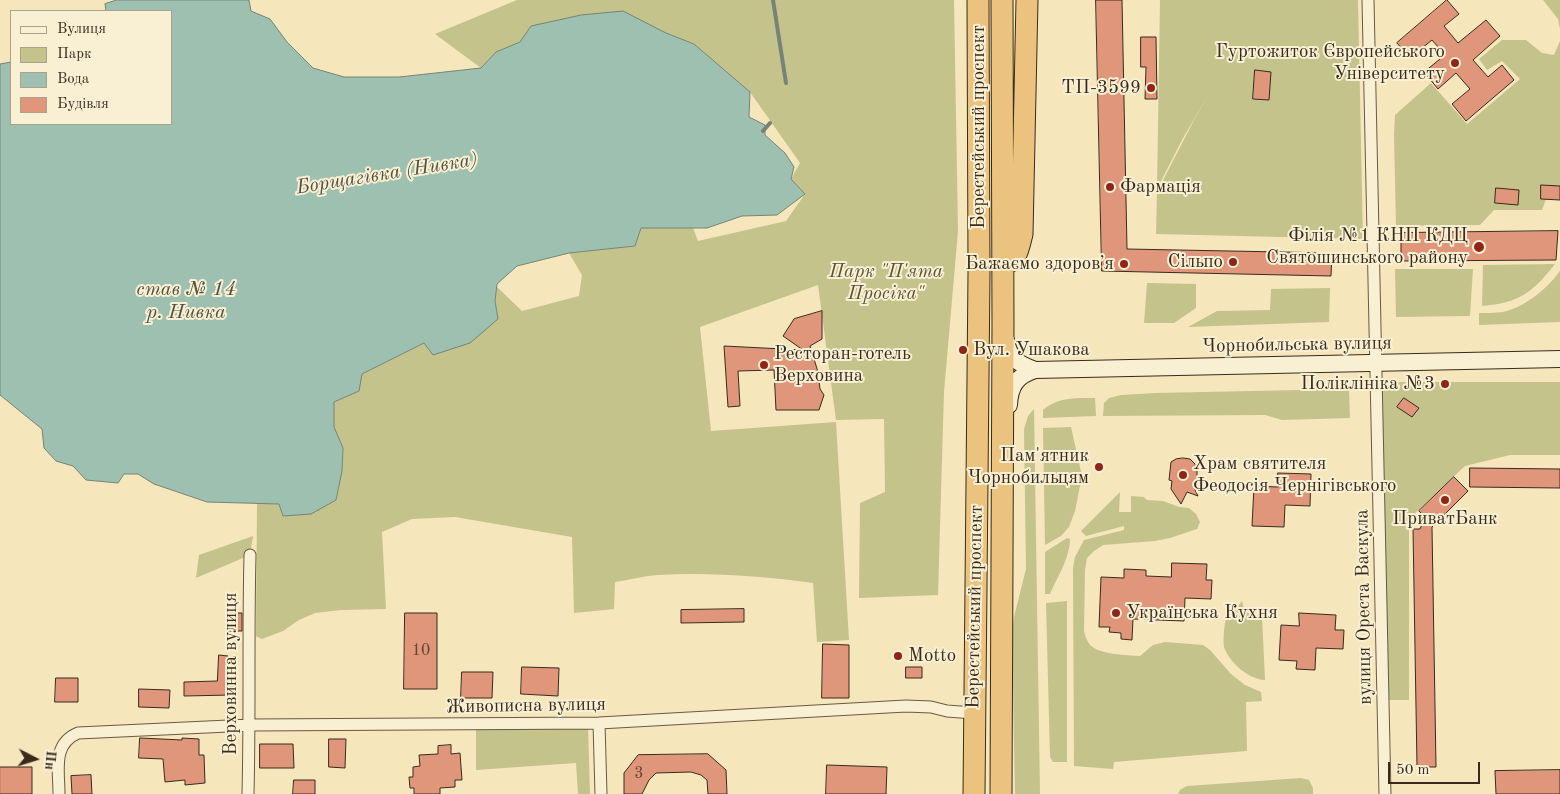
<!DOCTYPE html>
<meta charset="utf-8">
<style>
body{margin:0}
#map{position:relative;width:1560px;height:794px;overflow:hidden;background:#f6e6bb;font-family:"Old Standard TT",serif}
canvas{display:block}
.legend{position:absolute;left:10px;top:10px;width:162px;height:115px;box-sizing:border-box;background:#f9efd3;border:1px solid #aca18a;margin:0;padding:6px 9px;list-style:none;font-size:15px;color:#382b1d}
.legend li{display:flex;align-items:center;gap:10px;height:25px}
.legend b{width:25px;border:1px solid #aca18a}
.north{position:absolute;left:10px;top:734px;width:50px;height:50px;-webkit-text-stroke:4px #f9efd3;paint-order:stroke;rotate:95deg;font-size:14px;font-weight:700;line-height:20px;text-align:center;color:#382b1d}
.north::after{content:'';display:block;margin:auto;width:18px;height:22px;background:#382b1d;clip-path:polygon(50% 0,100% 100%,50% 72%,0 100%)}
.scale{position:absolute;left:1388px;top:762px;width:92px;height:22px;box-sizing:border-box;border:2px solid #382b1d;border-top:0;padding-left:6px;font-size:15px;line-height:18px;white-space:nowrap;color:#382b1d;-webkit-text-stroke:4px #f9efd3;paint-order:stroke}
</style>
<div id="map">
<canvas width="1560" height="794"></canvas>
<ul class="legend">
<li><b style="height:6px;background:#f9efd3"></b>Вулиця</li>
<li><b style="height:14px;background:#c3c38b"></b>Парк</li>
<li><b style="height:14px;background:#9dc0b1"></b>Вода</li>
<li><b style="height:14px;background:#df967a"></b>Будівля</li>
</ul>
<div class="north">Пн</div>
<div class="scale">50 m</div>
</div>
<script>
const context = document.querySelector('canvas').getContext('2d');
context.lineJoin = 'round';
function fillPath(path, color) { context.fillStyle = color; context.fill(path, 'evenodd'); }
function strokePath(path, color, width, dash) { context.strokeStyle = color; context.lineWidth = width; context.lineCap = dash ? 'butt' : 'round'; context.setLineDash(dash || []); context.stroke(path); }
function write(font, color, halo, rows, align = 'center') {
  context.font = font + ' "Old Standard TT",serif'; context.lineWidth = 4; context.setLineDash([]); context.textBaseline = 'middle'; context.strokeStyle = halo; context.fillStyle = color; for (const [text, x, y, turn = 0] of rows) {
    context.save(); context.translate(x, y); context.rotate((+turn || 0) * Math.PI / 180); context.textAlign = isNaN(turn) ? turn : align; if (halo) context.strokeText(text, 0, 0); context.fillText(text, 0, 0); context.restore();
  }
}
const green = new Path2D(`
 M517,0H954L958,231L944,392L938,595L859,598L860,503L885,492L884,419L836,420L818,285L700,327L711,431L836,422L849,640L817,642L813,583C762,576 709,572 657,575C643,576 629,580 615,582L614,609L574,613L572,537L455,517L412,519L382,532L386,609L341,610L315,613L299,620L283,631L262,639L256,636L257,503L279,504L283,516L336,500L342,471L343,448L334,427V402L359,391L362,374L424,343L498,319L495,301L496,286L522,311L579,296L582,275L569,253L635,246L641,228H693L698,241L786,221L805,194L791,179L800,163L750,92L694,44L666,33L531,26L520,42L496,52L481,68L435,34Z
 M1160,0H1358L1363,239L1156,234L1157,192L1194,120L1210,92L1183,138L1157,189Z
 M1543,0H1560V29L1558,19Z
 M1502,40H1526L1542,53L1554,55L1560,41V191H1549L1542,210H1494L1480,225L1396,226L1394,135L1395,115L1431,83L1467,124L1520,79L1502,61L1487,70L1479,59Z
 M1555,264C1532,293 1519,303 1482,306L1483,265Z
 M1395,269H1473L1470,316L1396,317Z
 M1560,271V322L1479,325V313C1487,313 1495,313 1503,312C1525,307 1547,289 1560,271Z
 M1147,283L1196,284V308L1174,323H1144Z
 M1330,288L1329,322L1188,327L1217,311L1270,310L1271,289Z
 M1400,382H1560V455H1510L1465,466L1409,519V700H1387L1382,390Z
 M1349,389L1350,418L1282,420L1265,415L1103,416L1104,403L1109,398L1121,395L1155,393Z
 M1095,398L1096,416L1043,418V410C1057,397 1077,398 1095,398Z
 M1034,409L1040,794H1015L1012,635L1014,617L1026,569L1024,429L1028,416Z
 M1071,427L1082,476L1075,511L1069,527L1061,536L1045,545L1043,428Z
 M1120,492L1119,512H1131V496L1144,497L1147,500L1163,501L1179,507L1189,508L1196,514L1200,522L1197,529L1170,538L1155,541L1103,545L1094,551L1087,558L1085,570L1084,631C1085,636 1087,641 1090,645C1100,655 1127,655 1140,656L1153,645L1165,642L1203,645L1210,650L1231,674L1245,685L1261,692L1262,701L1246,702L1247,751L1114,762L1113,769L1074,766L1073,568L1075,557L1084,540L1124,530V526L1086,536L1081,531Z
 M253,536L250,555L196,578L199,555Z
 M1067,538L1070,539C1070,558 1057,578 1050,594H1045V552Z
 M1067,601V762H1053L1050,757L1046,603Z
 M1242,601C1244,613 1251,616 1262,617L1265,680C1248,679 1230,663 1224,647C1223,641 1224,629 1225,623C1227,616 1237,608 1242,601Z
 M588,728L590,794H578L576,763L476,770V730Z
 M1301,778L1309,780L1313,788V794H1178L1180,790L1187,786Z`);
const water = new Path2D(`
 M117,0H249L251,11L270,19L287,42L313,68L344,77H399L481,68L496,52L520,42L531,26L581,15L623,11L666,33L694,44L750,92L749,117L765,125V135L785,153L794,167L791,179L805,194L777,215L742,216L707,228H641L635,246L569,253L517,266L497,284L495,301L498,319L470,343L433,355L424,343L362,374L359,391L334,402V427L343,448L342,471L336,500L311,514L283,516L279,504L207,502L154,484L138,474H124L118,483L86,480L73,466L56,461L44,448L42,429L0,395V64L11,62V124H171V11H106L105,4Z`);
const stream = new Path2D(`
 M773,0L786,83
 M763,131L770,123`);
const building = new Path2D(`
 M1096,0H1122L1127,249L1332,253L1331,276L1102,271Z
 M1447,0L1459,14L1444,26L1458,43L1486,20L1500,36L1473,60L1488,77L1502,65L1514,80L1466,121L1452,104L1470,89L1456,73L1438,89L1424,72L1445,55L1432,40L1410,58L1397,43Z
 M1141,37H1156L1157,99H1145L1146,67H1141Z
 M1255,70L1271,72L1269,100L1253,99Z
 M1541,185L1560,186V200L1541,199Z
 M1496,188L1519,190L1518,205L1495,203Z
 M1558,231L1556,260L1401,261V233Z
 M822,311V339L810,346L818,372L820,389L824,395L819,410H776L774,370L738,371L740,406L728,407L724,346L803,350L783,336L794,319Z
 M1404,398L1419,408L1412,417L1397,407Z
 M1183,458L1190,459L1195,464L1197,471V484L1193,486L1198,496L1187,492L1181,504L1171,489L1172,481L1169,480L1171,462L1176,459Z
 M1470,468L1560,469V488L1470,487Z
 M1278,473L1311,474L1310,506L1285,505L1284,527L1252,526L1254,486L1278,487Z
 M1454,477L1468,491L1432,527L1436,767H1417L1413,529H1420L1425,517L1419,511Z
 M1172,563L1207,564L1206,580H1212L1211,599L1185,598L1184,621L1133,619L1132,640L1121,639V633L1109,632L1110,627H1099L1101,577L1124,578V569L1146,570V576L1171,577Z
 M744,609V622L681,623V610Z
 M229,613H242V631H229Z
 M405,613H437V689H404Z
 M1299,613L1336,615L1335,630H1344L1343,649L1316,648L1315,670L1296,669L1297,661L1279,660L1281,625L1299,626Z
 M823,644L849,645V698H822Z
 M219,655L228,656L226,682H233L232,695L184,696V682L217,681Z
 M522,667L559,668L558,696L521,694Z
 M906,667H922V678H906Z
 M462,672H493L492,698H461Z
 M56,678H78V702H55Z
 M139,689L170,690L169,708L139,707Z
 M140,738L182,740V738L199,739V755H204L205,783L185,785V780L165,782L163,759L139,758Z
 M329,739H346L345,768L329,767Z
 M260,744H293L294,768H260Z
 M451,745V754L460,753L462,780H455V787L440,788V794H414V788H410L409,777H413V767L420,766L419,755L438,754V746Z
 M708,754L726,770L727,794H708L707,780L701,775L691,772L656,773L649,780L642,794H624V773L638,755Z
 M827,765L887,767L886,794H826Z
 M0,767H32V794H0Z
 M1560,770V794H1496L1495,771Z
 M91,775L92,794H72L71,776Z
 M294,780H315V794H293Z`);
const street = new Path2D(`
 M1368,0L1385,794
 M599,723L601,794
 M59,794C59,770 52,744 78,733L250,725L599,723L906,706L931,707L947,711L974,713
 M248,794C250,714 248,634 250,555`);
const secondary = new Path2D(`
 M1006,340C1009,359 1019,364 1035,370
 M1009,405C1010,385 1017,376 1035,370L1560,359`);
const highway = new Path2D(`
 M1003,265C1018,259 1018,249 1022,234L1027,0
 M974,794L979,273L978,0
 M1001,794L1003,324L1002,0`);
const markers = [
 [1455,63,5,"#8f2418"],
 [1151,88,5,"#8f2418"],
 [1110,187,5,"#8f2418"],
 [1479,247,6,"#8f2418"],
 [1233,262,5,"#8f2418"],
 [1124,264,5,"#8f2418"],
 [963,350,5,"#8f2418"],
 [764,365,5,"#8f2418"],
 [1445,384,5,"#8f2418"],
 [1099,467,5,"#8f2418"],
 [1183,475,5,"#8f2418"],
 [1445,500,5,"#8f2418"],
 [1116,613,5,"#8f2418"],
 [898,656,5,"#8f2418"]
];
const numberNames = [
 ["10",421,651],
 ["3",639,774]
];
const poiNames = [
 ["Гуртожиток Європейського",1445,52],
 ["Університету",1445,74],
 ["ТП-3599",1141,88],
 ["Фармація",1120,187,"left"],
 ["Філія №1 КНП КДЦ",1468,236],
 ["Святошинського району",1468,258],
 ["Сільпо",1223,262],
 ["Бажаємо здоровʼя",1114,264],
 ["Вул. Ушакова",973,350,"left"],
 ["Ресторан-готель",774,354,"left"],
 ["Верховина",774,376,"left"],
 ["Поліклініка №3",1435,384],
 ["Пам'ятник",1089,456],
 ["Чорнобильцям",1089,478],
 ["Храм святителя",1193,464,"left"],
 ["Феодосія Чернігівського",1193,486,"left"],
 ["ПриватБанк",1445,519,"center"],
 ["Українська Кухня",1126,613,"left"],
 ["Motto",908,656,"left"]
];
const streetNames = [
 ["Берестейський проспект",979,127,-90],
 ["Чорнобильська вулиця",1297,345,-1],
 ["Берестейський проспект",975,607,-89],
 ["вулиця Ореста Васкула",1364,607,-91],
 ["Верховинна вулиця",231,674,-90],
 ["Живописна вулиця",526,706,-1]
];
const parkNames = [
 ["Парк \"П'ята",886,272],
 ["Просіка\"",886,294]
];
const waterNames = [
 ["Борщагівка (Нивка)",387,174,-9],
 ["став № 14",186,290],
 ["р. Нивка",186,313]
];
fillPath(green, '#c3c38b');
fillPath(water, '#9dc0b1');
strokePath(water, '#758476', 1);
strokePath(stream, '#758476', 4);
fillPath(building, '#df967a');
strokePath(building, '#382b1d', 1);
strokePath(street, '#685a44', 13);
strokePath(secondary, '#382b1d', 18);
strokePath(highway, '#382b1d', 23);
strokePath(street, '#f9efd3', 11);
strokePath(secondary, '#f9efd3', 16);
strokePath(highway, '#ebc37e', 21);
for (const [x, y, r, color] of markers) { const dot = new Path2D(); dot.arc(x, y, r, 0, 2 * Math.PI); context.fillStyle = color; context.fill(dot); strokePath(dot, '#f9efd3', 2); }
write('16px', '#624634', null, numberNames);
write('19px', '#382b1d', '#f9efd3', poiNames, 'right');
write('19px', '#382b1d', '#f9efd3', streetNames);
write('italic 19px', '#5b5138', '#f9efd3', parkNames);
write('italic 20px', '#515042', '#f9efd3', waterNames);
</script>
